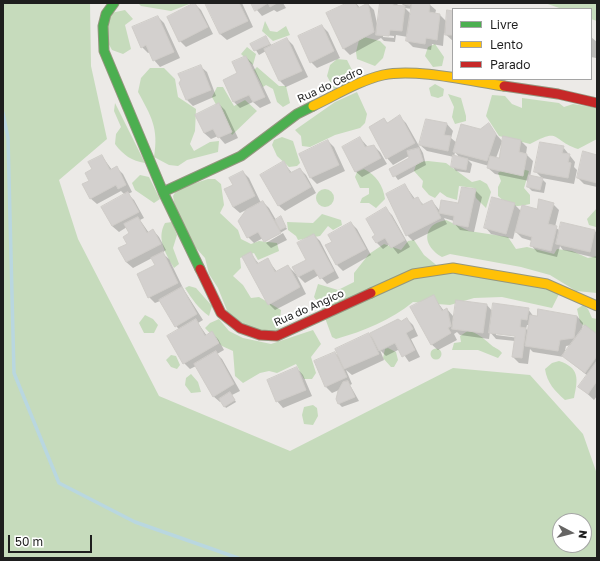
<!DOCTYPE html>
<style>
body{margin:0}
#map{position:relative;width:600px;height:561px;overflow:hidden;background:#eceae7;font-family:"Golos Text",sans-serif}
canvas{display:block}
.frame{position:absolute;inset:0;border:4px solid #1e1e1e;pointer-events:none}
.legend{position:absolute;left:452px;top:8px;width:140px;height:72px;box-sizing:border-box;background:#fff;border:1px solid #a5a5a5;margin:0;padding:5px 7px;list-style:none;font-size:12px;color:#1e1e1e}
.legend li{display:flex;align-items:center;gap:8px;height:20px}
.legend b{width:20px;border:1px solid #a5a5a5}
.north{position:absolute;left:552px;top:513px;width:40px;height:40px;box-sizing:border-box;background:#fff;border:1px solid #a5a5a5;border-radius:50%;rotate:97deg;font-size:11px;font-weight:700;line-height:16px;text-align:center;color:#1e1e1e}
.north::after{content:'';display:block;margin:auto;width:14px;height:18px;background:#666564;clip-path:polygon(50% 0,100% 100%,50% 72%,0 100%)}
.scale{position:absolute;left:8px;top:535px;width:84px;height:18px;box-sizing:border-box;border:2px solid #1e1e1e;border-top:0;padding-left:5px;font-size:12px;line-height:14px;white-space:nowrap;color:#1e1e1e;-webkit-text-stroke:3px #fff;paint-order:stroke}
</style>
<div id="map">
<canvas width="600" height="561"></canvas>
<div class="frame"></div>
<ul class="legend">
<li><b style="height:5px;background:#4caf50"></b>Livre</li>
<li><b style="height:5px;background:#ffc107"></b>Lento</li>
<li><b style="height:5px;background:#c62828"></b>Parado</li>
</ul>
<div class="north">N</div>
<div class="scale">50 m</div>
</div>
<script>
const context = document.querySelector('canvas').getContext('2d');
context.lineJoin = 'round';
function fillPath(path, color) { context.fillStyle = color; context.fill(path, 'evenodd'); }
function strokePath(path, color, width, dash) { context.strokeStyle = color; context.lineWidth = width; context.lineCap = dash ? 'butt' : 'round'; context.setLineDash(dash || []); context.stroke(path); }
function write(font, color, halo, rows, align = 'center') {
  context.font = font + ' "Golos Text",sans-serif'; context.lineWidth = 4; context.setLineDash([]); context.textBaseline = 'middle'; context.strokeStyle = halo; context.fillStyle = color; for (const [text, x, y, turn = 0] of rows) {
    context.save(); context.translate(x, y); context.rotate((+turn || 0) * Math.PI / 180); context.textAlign = isNaN(turn) ? turn : align; if (halo) context.strokeText(text, 0, 0); context.fillText(text, 0, 0); context.restore();
  }
}
const forest = new Path2D(`
 M3,3H90L91,66L107,139L59,180L78,239L159,396L290,451L453,368L530,375L583,434L597,474V558H3ZM560,521H584V545H560Z
 M138,3H192L171,11L141,6Z
 M545,3H597V21L591,19V9H562Z
 M125,10L133,19L125,25L131,49L123,54L112,50L105,37L111,13Z
 M265,21L270,31L277,32L286,26L290,35L273,41L262,31Z
 M360,36L380,41L386,47L383,58L375,66L357,59L356,52Z
 M435,44L444,57L442,66L433,67L425,56L428,47Z
 M247,47L256,54L253,65L241,54Z
 M337,59L347,60L352,70L350,83L334,89L327,76L330,65Z
 M257,67L279,86H286L290,103L283,107L277,102L273,89L266,85L263,87L254,70Z
 M150,68H164L175,79L178,97L196,109L195,131L190,144L194,151L210,142L219,141L218,152L187,160L178,166L169,165L154,157C159,128 151,116 138,92L141,78Z
 M435,84L444,89L443,96L438,98L431,96L429,88Z
 M217,87H223L234,106L245,100L257,111L232,135L212,97Z
 M357,92L367,114L365,123L360,128L335,135L310,147L302,146L301,136L295,130L335,102Z
 M448,94L461,98L466,116V121L455,124L452,117L454,107Z
 M492,95L505,96L512,104L522,108V98L559,103L564,107L573,104L597,108V139L578,149C551,140 561,127 530,144L499,136L486,116Z
 M115,103L145,163C132,161 123,155 115,144L116,134L121,127L114,111Z
 M282,137L293,141L300,163L297,166L289,167L277,156L272,145L274,140Z
 M428,161L446,163L472,182L480,180L487,184L491,192L486,208L476,198L474,188L459,186L457,200L447,197L440,192L435,198L429,195L422,187L423,181L414,171L417,162Z
 M509,165L529,171L524,188L530,195V204C514,208 510,206 498,196V187L501,181L498,173Z
 M364,169C376,175 383,185 385,199L376,208L369,203H360L362,198L369,194V188H360L355,177L357,172Z
 M140,175L149,177L160,199L154,203L135,190L132,183Z
 M208,179H215L221,184L224,205L220,213L238,230L241,239L251,244L259,241L277,243L279,251L258,260L254,253L240,258L241,268L233,276L243,285L251,298L259,297L281,310L279,329L273,335L257,333L228,313L218,288L209,274L205,258L196,248L176,213L173,196L177,189Z
 M316 198a9 9 0 1 1 18 0a9 9 0 1 1-18 0Z
 M597,208V227H596L589,225L587,219Z
 M322,214L341,220L342,225L333,230L328,226L320,236L298,240L296,236L288,230L287,222L313,223Z
 M446,220L469,231L508,237L516,249L527,247L554,254L557,249L572,251L588,258L597,256V293L576,291L550,275L521,267L450,254L442,257C431,251 421,238 432,226C435,223 442,221 446,220Z
 M172,222L177,235L173,248L179,264L174,268C166,254 156,239 165,223Z
 M414,240L424,255L445,272L542,286L559,294L552,308L502,297L474,298L450,305L413,302C391,320 364,331 336,339L332,337L321,307L314,297L318,284L338,290L354,282V273L369,254L384,244L401,250L408,241Z
 M189,286L196,288L212,306L209,316C198,308 192,299 185,288Z
 M583,305L588,309L592,318L597,319V339L580,322L577,309Z
 M145,315L153,319L158,325L154,333H144L139,323Z
 M219,319L229,331L243,338L271,344L313,330L321,344L311,357L316,373L312,379H304L296,364L277,373L269,371L260,373L243,383L235,376L233,351L222,346L205,328L210,323Z
 M469,330C479,335 481,336 490,344C494,348 498,348 502,353L498,358L478,350H452L454,343L461,342L460,336Z
 M388,348L396,352L398,360L394,367H391L383,358L385,349Z
 M430.5 354a5.5 5.5 0 1 1 11 0a5.5 5.5 0 1 1-11 0Z
 M171,355L176,356L180,365L177,369L171,367L166,360Z
 M559,361C580,368 578,379 574,398L565,400C555,391 547,383 545,369L552,363Z
 M191,374L198,382L201,392L191,393L185,385L186,378Z
 M313,405L317,408L318,416L313,425L304,424L302,415L304,407Z`);
const shadow = new Path2D(`
 M206,3H242L253,27L227,40L220,34Z
 M251,3H283L286,8L277,12L274,10L262,16Z
 M349,3H356L360,8L368,4L374,10L378,28L381,3H396L399,6L405,7L401,3L429,4L436,10L435,14L440,15L447,22L453,12V41L444,33L443,46L432,44L431,50L413,47L407,41L408,37L396,35L395,42L384,41L381,38L350,55L344,49L327,14ZM405,8L412,9L411,14ZM383,35L394,36V38L383,37Z
 M195,4L201,10L213,34L186,47L180,41Z
 M158,17L164,23L180,58L160,67L154,60L150,52L148,53L142,47Z
 M322,26L328,32L340,58L317,68L311,62Z
 M591,37L597,42L596,58L591,57Z
 M266,38L272,46L287,39L293,45L308,77L286,87L280,81L266,51L259,55L252,44Z
 M246,57L252,63L271,103L260,108L253,102L240,108L234,102L224,81L239,74Z
 M200,66L207,72L216,96L193,106L187,100L182,81Z
 M219,104L225,110L238,138L225,144L218,136L211,139L204,133L196,115Z
 M400,117L406,123L423,153L426,165L398,180L391,170L410,159L409,156L393,165L387,158L384,120L388,123Z
 M447,124L453,131L451,138L457,143L488,125L503,142L504,137L521,141L527,147L526,154L533,161L530,177L542,179L546,183L544,193L532,191L528,187L529,181L495,174L488,168L489,166L468,160L472,164L470,173L456,171L452,166L454,157L427,151L420,145ZM502,142H503L500,159L496,158ZM455,152L460,158L454,157Z
 M360,138L368,147L374,146L380,152L387,164L362,177L355,171Z
 M328,141L334,147L345,171L317,184L311,178L300,154Z
 M563,147L575,162L574,167L577,170L574,184L542,178L536,172Z
 M102,156L112,170L117,168L123,174L132,192L128,194L134,200L144,218L140,220L149,233L153,230L159,237L166,250L162,253L169,259L184,290L203,320L198,323L207,336L212,333L218,339L224,350L217,354L222,359L240,391L232,395L236,402L226,408L221,401L220,402L213,396L196,366L190,369L184,363L179,330L160,301L155,303L149,297L156,266L152,258L133,268L126,262L131,234L127,227L119,232L112,226L103,207L125,195L121,191L97,204L90,198V181L93,169Z
 M597,156V187L584,184L578,178Z
 M284,163L292,173L300,169L306,175L316,193L285,211L278,205Z
 M243,172L249,178L261,203L263,202L269,208L276,220L281,218L287,229L266,241V242L263,238L254,243L248,237L239,221L250,208L240,213L233,207L234,185Z
 M405,185L415,199L417,198L424,205L432,201L440,211L459,204L475,190L482,197L474,232L460,230L454,223V221L444,218L447,224L413,241L407,235Z
 M514,204L521,211L537,210L553,204L559,210L555,227L560,231H595L597,233L596,258L563,250L560,246L557,257L537,252L531,245L532,241L522,238L515,231L513,239L491,234L485,227Z
 M386,209L392,215L410,247L398,254L390,244L383,249L376,242L377,235Z
 M351,223L357,229L371,255L343,271L337,265L326,246L333,242Z
 M283,233L287,240L271,248L266,243Z
 M314,235L320,241L339,278L327,284L319,275L305,283L296,274L306,294L275,310L269,304L250,253L259,264L268,260L277,272L288,266L297,275L307,260Z
 M433,296L444,311L447,309L453,316L454,321L487,305L493,312L528,309L534,317H538L539,311L577,316L583,323L582,331L597,335V396L594,400L580,387L588,376L564,357L533,352L530,349L528,364L519,363L513,357L515,341L496,339L490,332L489,339L460,335L457,332L454,334L457,340L438,350L431,344ZM527,325H529V331L526,329ZM496,333L520,336L519,338L496,335ZM572,345L564,355L566,346Z
 M407,319L413,325L418,336L411,339L420,357L409,362L400,349L386,356L380,350L384,360L352,375L346,370L352,384L350,385L359,401L342,407L338,403L339,390L332,393L326,387L315,362L335,353L341,358L369,334L374,339Z
 M297,368L303,375L312,396L283,408L277,401Z`);
const stream = new Path2D(`
 M3,113L8,138L14,373L59,483L135,522L238,558`);
const building = new Path2D(`
 M194,3H195L208,27L179,42L167,17Z
 M205,3H239L248,21L220,34Z
 M251,3H277L270,7L268,3L255,11Z
 M347,3H355L358,8L368,3L374,32L343,49L326,13Z
 M380,3H393V5L405,6L402,31L390,30L389,36L376,35Z
 M400,3H411L410,5Z
 M412,3H430L429,12L440,14L437,40L426,38L425,44L406,41Z
 M447,10L453,11V35H445Z
 M158,16L174,52L153,61L146,45L141,48L132,27Z
 M322,25L334,51L310,63L298,36Z
 M266,36L270,44L254,51L250,44Z
 M287,38L302,71L279,81L264,49Z
 M246,56L265,97L253,102L249,95L233,102L223,80L237,73L232,62Z
 M201,65L211,90L186,100L179,83L181,80L178,74Z
 M219,103L232,132L218,138L213,129L204,133L195,115Z
 M400,115L415,143L386,159L369,127L384,118L387,123Z
 M426,119L447,123L444,135L451,136L448,151L419,145Z
 M489,123L496,134L487,161L453,152L461,124L480,129Z
 M503,136L521,140L519,152L527,154L523,176L487,168L490,156L499,158Z
 M360,137L365,147L374,145L381,158L355,172L342,147Z
 M328,140L339,165L310,178L299,154Z
 M540,142L564,146L562,153L570,154L568,162L571,163L568,178L534,172Z
 M419,148L423,161L393,177L389,169L409,158L407,151Z
 M583,151L597,155V183L577,178Z
 M102,155L110,170L117,166L126,185L118,189L116,185L90,199L82,184L89,181L85,173L92,169L88,162Z
 M453,155L468,159L466,170L451,167Z
 M284,161L290,173L300,168L311,187L278,206L260,175Z
 M243,171L255,196L233,207L224,189L233,185L229,178Z
 M529,175L543,178L540,190L527,187Z
 M405,184L413,199L418,197L422,205L432,200L441,218L406,236L386,194Z
 M462,187L476,189L468,227L453,224L454,216L439,213L441,200L458,203Z
 M128,192L139,212L112,226L101,207Z
 M492,197L515,203L506,234L484,228Z
 M539,199L554,203L548,224L557,226L551,251L530,246L532,237L515,232L522,205L537,209Z
 M263,201L281,233L264,242L258,232L247,238L238,221L246,210Z
 M386,207L405,240L391,248L385,238L376,243L372,237L375,235L366,219Z
 M281,216L286,227L280,230L275,220Z
 M138,217L147,233L153,229L161,244L126,262L118,248L127,244L123,237L129,233L124,224Z
 M351,222L366,249L336,265L325,245L332,242L328,235Z
 M561,222L595,230L590,252L556,244Z
 M314,234L334,271L320,279L314,269L298,277L292,267L306,260L297,243Z
 M163,252L178,283L148,298L137,274L155,265L151,258Z
 M251,252L257,264L268,258L275,272L288,265L300,287L268,305L242,257Z
 M182,287L197,314L175,327L159,300Z
 M434,295L442,311L447,308L451,326L448,328L451,333L431,345L410,307Z
 M456,300L487,304L483,333L452,329Z
 M493,303L529,308L527,320L521,319L520,327L526,328L522,358L512,357L515,336L489,333Z
 M538,309L577,316L574,338L560,340L558,351L525,346L530,315L537,316Z
 M407,318L413,329L406,333L415,350L402,357L395,343L379,351L370,333L398,319L401,321Z
 M196,319L205,336L212,331L219,343L183,364L167,336Z
 M585,325L597,334V356L585,373L562,356Z
 M369,333L379,354L344,369L335,349Z
 M216,351L234,384L213,397L194,364Z
 M335,352L347,377L325,387L314,361Z
 M597,361V381L588,394L578,387Z
 M297,367L306,390L276,402L267,380Z
 M348,381L355,397L338,404L336,399L338,391L343,382Z
 M230,392L235,400L224,407L219,399Z`);
const fast = new Path2D(`
 M114,3L106,14L103,26L104,51L163,192L200,269
 M163,192L241,156L297,114L313,106`);
const slow = new Path2D(`
 M313,106C336,95 358,81 383,75C415,68 470,81 504,86
 M371,293L413,274L453,268L547,284L597,306`);
const jam = new Path2D(`
 M504,86L558,94L597,103
 M200,269L221,313L240,328L260,335L277,336L371,293`);
const streetNames = [
 ["Rua do Cedro",330,85,-25],
 ["Rua do Angico",309,308,-24]
];
fillPath(forest, '#c6dbbc');
fillPath(shadow, '#0003');
strokePath(stream, '#b9d7e0', 3.5);
fillPath(building, '#d3d0ce');
strokePath(building, '#cfccc8', 1);
strokePath(fast, '#94967e', 11);
strokePath(slow, '#94967e', 11);
strokePath(jam, '#94967e', 11);
strokePath(fast, '#4caf50', 9);
strokePath(slow, '#ffc107', 9);
strokePath(jam, '#c62828', 9);
write('11px', '#1e1e1e', '#fff', streetNames);
</script>
